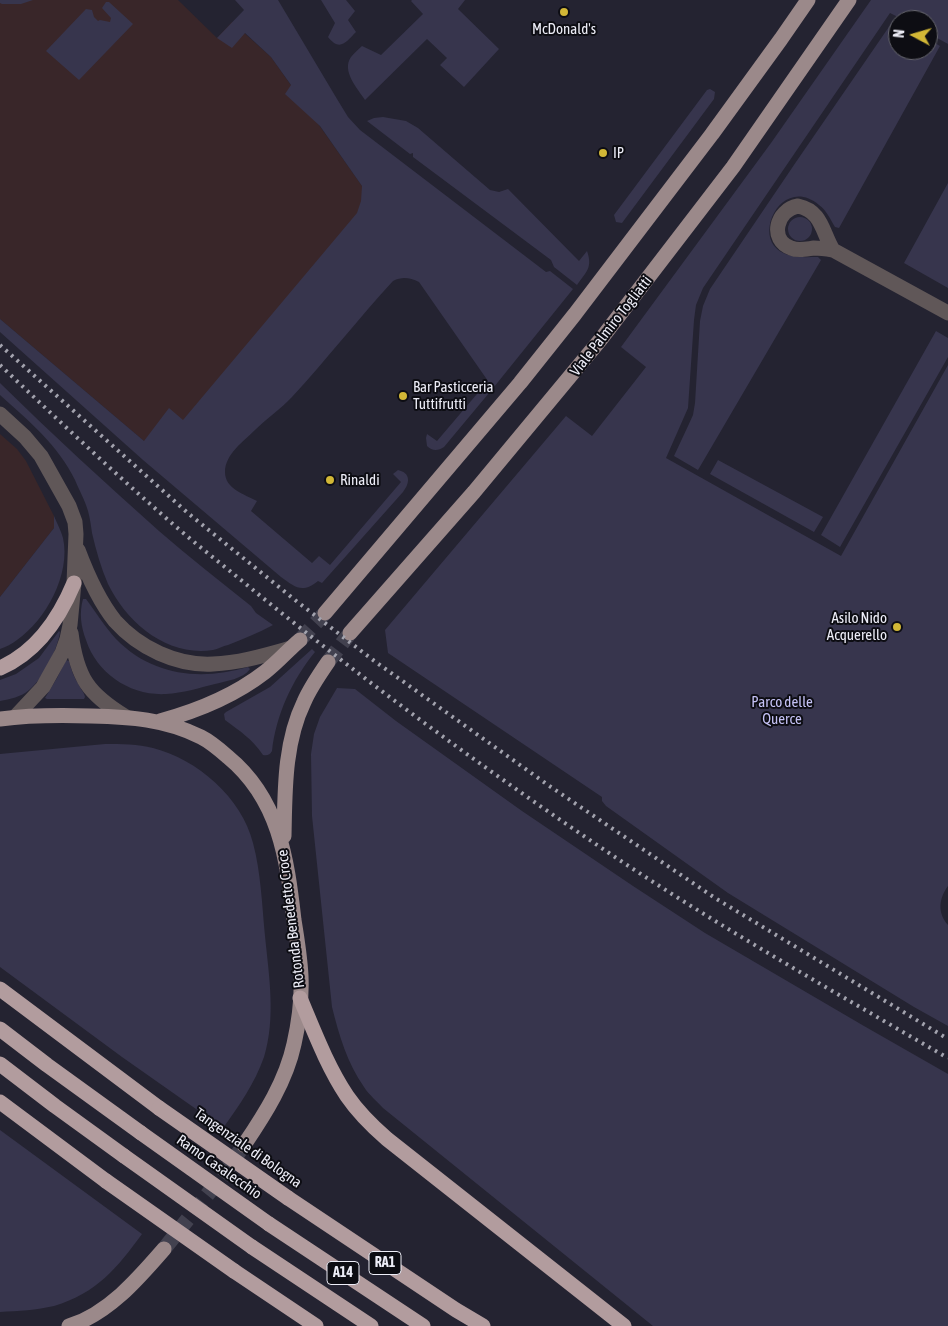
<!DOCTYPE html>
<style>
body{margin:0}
#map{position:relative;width:948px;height:1326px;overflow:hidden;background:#242331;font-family:"Asap Condensed",sans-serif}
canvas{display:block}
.north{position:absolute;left:888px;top:10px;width:50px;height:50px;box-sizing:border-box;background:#0d0d13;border:1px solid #67676e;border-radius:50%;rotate:276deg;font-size:14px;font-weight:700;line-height:20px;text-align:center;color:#ededf7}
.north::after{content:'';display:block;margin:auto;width:18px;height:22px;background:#d2b736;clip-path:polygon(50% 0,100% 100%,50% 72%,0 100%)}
</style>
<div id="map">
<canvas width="948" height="1326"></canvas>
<div class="north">N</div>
</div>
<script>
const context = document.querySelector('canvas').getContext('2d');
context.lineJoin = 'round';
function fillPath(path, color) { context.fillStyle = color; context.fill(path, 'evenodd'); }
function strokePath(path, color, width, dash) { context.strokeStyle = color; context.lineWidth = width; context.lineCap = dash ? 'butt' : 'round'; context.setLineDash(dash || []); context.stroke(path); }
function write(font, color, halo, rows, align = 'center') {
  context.font = font + ' "Asap Condensed",sans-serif'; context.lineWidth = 4; context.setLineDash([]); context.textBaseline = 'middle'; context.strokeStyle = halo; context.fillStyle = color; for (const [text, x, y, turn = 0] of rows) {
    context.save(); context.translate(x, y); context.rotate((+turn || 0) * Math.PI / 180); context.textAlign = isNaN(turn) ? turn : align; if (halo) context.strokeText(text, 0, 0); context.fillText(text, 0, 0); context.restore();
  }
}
const industrial = new Path2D(`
 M0,0H178L217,38L232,22L271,57L362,186L406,264L207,477L144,441L0,319Z
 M0,434L17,449L26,461L54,516V528L0,597Z`);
const green = new Path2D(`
 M0,0H33L21,4H2L0,3Z
 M235,0H278L337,99L348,117L360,130L546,272L550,271L573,289L494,387L444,447C438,451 432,451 427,446L426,438L427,434L437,441L488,381L419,282C410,278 403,276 393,281C358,319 327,359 292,397C281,409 267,418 255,430C244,441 225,454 225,472C225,489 244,494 257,501L251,511L312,563L319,556L330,565L401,482L393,474L398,470C411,473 410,483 403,492L322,583L318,581C302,594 295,587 281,577L143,460L0,332V319L144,441L169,408L183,420L357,213L361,201L362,186L320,126L285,94L291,85L271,57L245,33L232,48L217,38L244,10Z
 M321,0H346L355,11L348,20L356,32C346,42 340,52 328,37L335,23Z
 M412,0H465L458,9L499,49L464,87L440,65L447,58L427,39L365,100C358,89 341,71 351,57C354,53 358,50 362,46L381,55L423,14L411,1Z
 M871,0H948V44L928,33V20H904L890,13L703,288L696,305L694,320L688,408L666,458L841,556L948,365V886C939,898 937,913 948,925V1026L914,1007L728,893L606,806L602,801V797L388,653L385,630L566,416L592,436L646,367L621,347L771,143Z
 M106,2H109L133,24L79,80L46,51L86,9L92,10L94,17L98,21L100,20L110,22L111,18L102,8Z
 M893,21L898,23V50H928V39L940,46L839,228L835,227C830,219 827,211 819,205C784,176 755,230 777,249C789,259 804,257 818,257L821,260L698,470L674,456L688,426L693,415L695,403L700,321L703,306L710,289L796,162Z
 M710,89L715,92L714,99L622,223L616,222L614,215L707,90Z
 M383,117L406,121L418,128L490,190L499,192L508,189L579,261L587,251C593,268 586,272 577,285L554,267L551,260L413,157V153L410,154L367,121L374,118Z
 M948,183V288L904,263Z
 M788 229a12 12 0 1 1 24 0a12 12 0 1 1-24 0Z
 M936,331L948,338V357L840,547L821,535Z
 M0,383C52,434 105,483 159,531C189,557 220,581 251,606L256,613L273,625C258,633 243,639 228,645C223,646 218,649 213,650C167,657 127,623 108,584C101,568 96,550 92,533C91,526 90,518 88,511C85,500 79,490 75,480C58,445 28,420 0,395Z
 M718,460L823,517L814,532L710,474Z
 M54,516C57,523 61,531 63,538C71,574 46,620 17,640C12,644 6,647 0,649V597L54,528Z
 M83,599H86C96,612 104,626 116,639C152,676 201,681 248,667L250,669C243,679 226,681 215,684C199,688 183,693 166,694C131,696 97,674 86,640C81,627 79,613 83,599Z
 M59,631L60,632C57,650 44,678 29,690C21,697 10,699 0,701V680L16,674L39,658Z
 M312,649L315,652C292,680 276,715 272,751C270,755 267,756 263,755C251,738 241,732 225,720L224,714L226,712L270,687Z
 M66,660L69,661C71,669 74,678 79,685C81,690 84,692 85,697L84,699H47L45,698L57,678Z
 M337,688L355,689L396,721L522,811L633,886L705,933L864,1026L948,1074V1326H653L383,1108C377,1101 369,1095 364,1087C347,1063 339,1035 332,1007L312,816L311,754L314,734L320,717Z
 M105,744C121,744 138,744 153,748C197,759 242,798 253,843C261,873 262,905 265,936C269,976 276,1018 264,1057C255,1083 239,1106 223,1128L122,1057L0,967V754Z
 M0,1130L142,1234C117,1268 97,1293 54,1306C37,1310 18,1311 0,1312Z`);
const primaryTunnel = new Path2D(`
 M300,640L325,613
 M328,662L350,633
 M164,1249L223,1175L244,1145`);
const street = new Path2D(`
 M798,206C822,211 822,232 833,250C827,249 820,248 814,248C806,249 798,251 791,248C769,240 776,210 798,206Z
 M833,250L948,313
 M0,414L25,437L41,456L69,506L75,522L76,534L74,583L70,625L67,639L62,653L43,687L15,717
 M78,550C87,574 99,601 115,621C139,648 177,666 213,664C240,663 266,655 291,648
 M71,633C77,678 88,694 126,717`);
const primary = new Path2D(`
 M325,613L520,383L575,314L712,134L781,39L808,0
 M350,633L474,492L601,339L733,167L849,0
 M0,719C30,715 60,715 91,716C130,717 165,719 201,737C211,742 220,750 228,757C279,799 287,858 294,920C297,938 300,957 301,976C302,999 299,1022 294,1044C286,1081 265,1114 244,1145
 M160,721C197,711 234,696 265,672C278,662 288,650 300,640
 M284,836C285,792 284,743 304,702C310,688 319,675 328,662
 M69,1326C108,1314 138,1279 164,1249`);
const highway = new Path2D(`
 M0,668C37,652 59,619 74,583
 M0,989L159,1108
 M300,998C314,1031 327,1066 347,1096C358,1112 372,1126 387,1139L624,1326
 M0,1029L47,1065L141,1133
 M0,1064L55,1106L124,1156
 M0,1102L106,1181
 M288,1198L456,1310L483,1326
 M269,1224L423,1326
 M252,1247L371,1326
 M234,1271L316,1326`);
const rail = new Path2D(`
 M0,345L189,514L295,600L373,660L548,785L715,898L948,1039
 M0,365C57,419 114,473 174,525C198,546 223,565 247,585C363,680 484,769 609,853C718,926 834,992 948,1058`);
const highwayBridge = new Path2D(`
 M159,1108L288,1198
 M141,1133L269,1224
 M124,1156L252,1247
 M106,1181L234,1271`);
const markers = [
 [564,12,5,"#d2b736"],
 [603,153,5,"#d2b736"],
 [403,396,5,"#d2b736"],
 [330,480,5,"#d2b736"],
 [897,627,5,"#d2b736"]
];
const shields = [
 [385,1263,32],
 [343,1273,32]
];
const shieldNames = [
 ["RA1",385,1263],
 ["A14",343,1273]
];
const poiNames = [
 ["McDonald's",564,29,"center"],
 ["IP",613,153],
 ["Bar Pasticceria",413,387],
 ["Tuttifrutti",413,404],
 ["Rinaldi",340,480],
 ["Asilo Nido",887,618,"right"],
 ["Acquerello",887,635,"right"]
];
const streetNames = [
 ["Viale Palmiro Togliatti",611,326,-52],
 ["Rotonda Benedetto Croce",291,919,-97],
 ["Tangenziale di Bologna",248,1148,35],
 ["Ramo Casalecchio",219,1167,35]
];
const parkNames = [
 ["Parco delle",782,702],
 ["Querce",782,719]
];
fillPath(industrial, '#392629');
fillPath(green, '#37354d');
strokePath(primaryTunnel, '#42414f', 15, [15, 8]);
strokePath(street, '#605758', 15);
strokePath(primary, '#9b898a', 15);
strokePath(highway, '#b29c9e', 15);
strokePath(rail, '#a3a3ae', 4, [2.5, 5]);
strokePath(highwayBridge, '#b29c9e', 15);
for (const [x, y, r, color] of markers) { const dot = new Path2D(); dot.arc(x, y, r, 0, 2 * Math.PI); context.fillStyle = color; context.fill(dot); strokePath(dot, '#0d0d13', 2); }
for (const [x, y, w] of shields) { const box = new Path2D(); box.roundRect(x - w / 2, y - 11.5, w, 23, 4); context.fillStyle = '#0d0d13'; context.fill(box); strokePath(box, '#ededf7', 1); }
write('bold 14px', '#ededf7', null, shieldNames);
write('15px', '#ededf7', '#0d0d13', poiNames, 'left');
write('15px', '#ededf7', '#0d0d13', streetNames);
write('15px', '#c5c2f5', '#0d0d13', parkNames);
</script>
